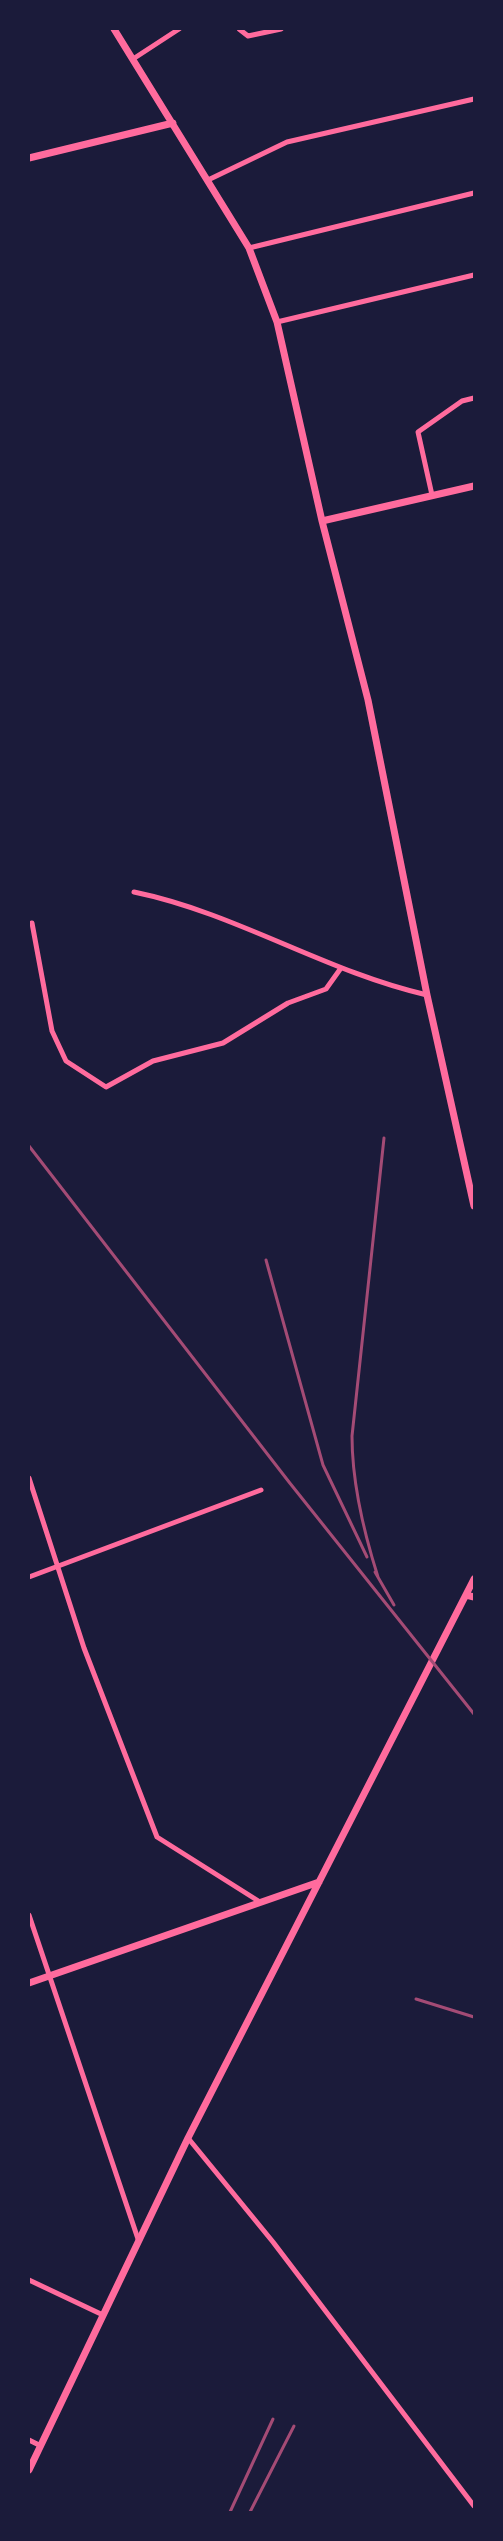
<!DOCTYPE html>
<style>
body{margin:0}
#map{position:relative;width:503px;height:2541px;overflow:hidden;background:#1b1b3a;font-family:Arial,sans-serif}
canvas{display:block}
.frame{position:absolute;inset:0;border:30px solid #1b1b3a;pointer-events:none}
</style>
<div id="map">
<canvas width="503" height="2541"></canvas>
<div class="frame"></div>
</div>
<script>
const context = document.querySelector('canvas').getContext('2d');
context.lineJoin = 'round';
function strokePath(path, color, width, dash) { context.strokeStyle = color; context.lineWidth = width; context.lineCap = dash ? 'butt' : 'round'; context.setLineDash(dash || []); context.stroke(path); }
const minor = new Path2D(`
 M239,29L248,36L281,29
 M133,59L179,29
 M208,180L287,142L474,99
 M249,248L474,193
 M277,322L474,275
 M432,495L418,432L462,401L474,398
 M134,892C236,913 326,972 427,995
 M32,923L52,1031L66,1061L106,1087L153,1061L223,1043L288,1003L326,989L341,968
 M29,1478L84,1648L157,1837L260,1902
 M29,1577L261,1490
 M29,1915L138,2239
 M188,2138L273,2242L474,2506
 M29,2280L103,2315
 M29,2440L41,2446`);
const tertiary = new Path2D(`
 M114,29L249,248L277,322L322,521L368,700L427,995L474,1206
 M29,158L173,123
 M322,521L474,486
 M466,1595L474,1597
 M29,1983L319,1882
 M29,2470L188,2138L474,1579`);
const rail = new Path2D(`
 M29,1146L289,1482L474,1714
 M266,1260L323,1465L367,1557
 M375,1572L394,1605
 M378,1577C364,1533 352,1483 352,1436L384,1138
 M416,1999L474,2017
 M230,2512L273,2419
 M250,2512L294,2426`);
strokePath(minor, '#ff6b9d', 5);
strokePath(tertiary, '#ff6b9d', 7);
strokePath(rail, '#a44b75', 3);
</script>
